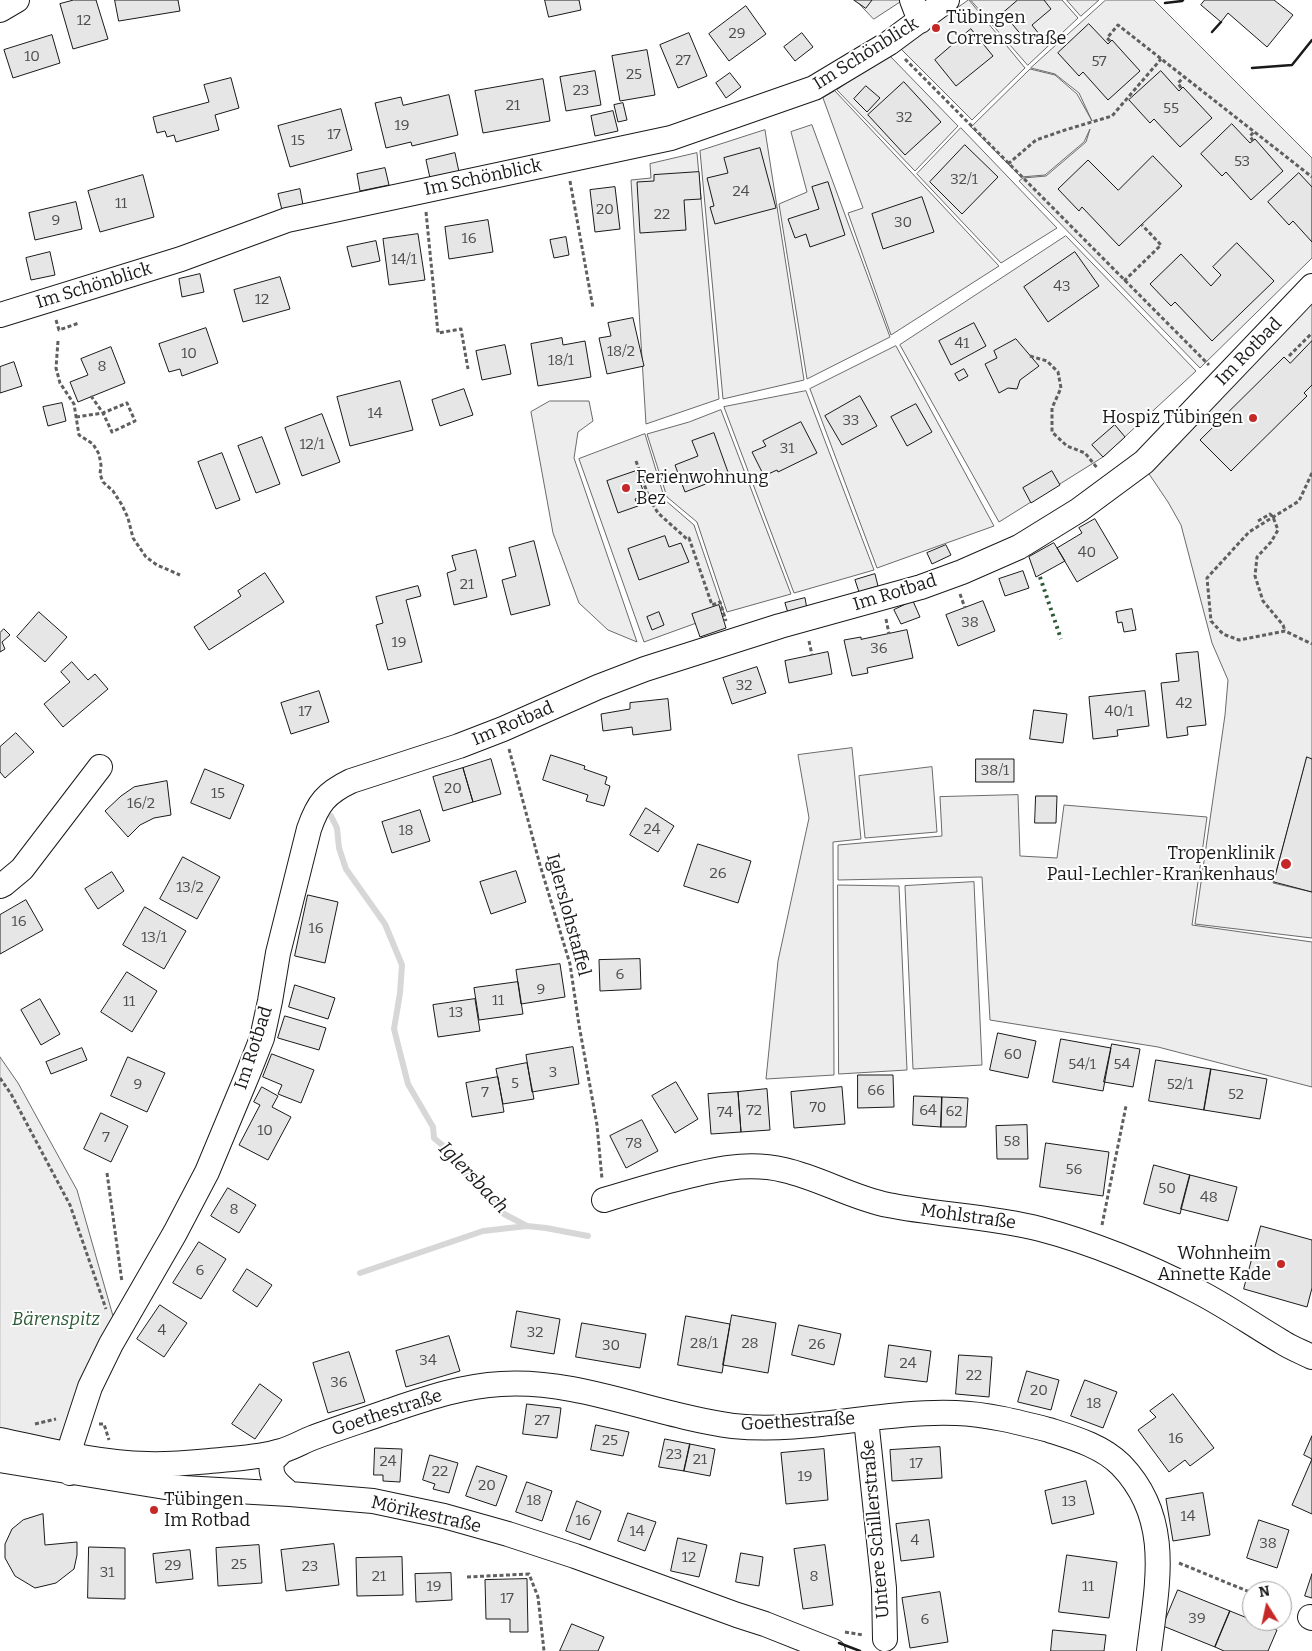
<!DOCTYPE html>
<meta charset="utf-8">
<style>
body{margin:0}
#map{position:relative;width:1312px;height:1651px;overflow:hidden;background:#fff;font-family:Bitter,serif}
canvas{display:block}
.north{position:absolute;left:1242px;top:1581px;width:50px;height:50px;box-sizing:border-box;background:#fff;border:1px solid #a3a3a3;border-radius:50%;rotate:350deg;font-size:14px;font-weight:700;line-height:20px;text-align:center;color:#1a1a1a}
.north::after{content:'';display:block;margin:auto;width:18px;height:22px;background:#c62828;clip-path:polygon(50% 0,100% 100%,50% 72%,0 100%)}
</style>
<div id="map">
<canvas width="1312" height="1651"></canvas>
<div class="north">N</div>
</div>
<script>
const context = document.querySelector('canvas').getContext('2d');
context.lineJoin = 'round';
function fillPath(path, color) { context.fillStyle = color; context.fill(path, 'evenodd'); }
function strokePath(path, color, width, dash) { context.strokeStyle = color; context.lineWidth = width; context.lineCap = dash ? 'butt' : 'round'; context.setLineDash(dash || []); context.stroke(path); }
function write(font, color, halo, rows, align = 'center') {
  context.font = font + ' Bitter,serif'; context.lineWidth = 4; context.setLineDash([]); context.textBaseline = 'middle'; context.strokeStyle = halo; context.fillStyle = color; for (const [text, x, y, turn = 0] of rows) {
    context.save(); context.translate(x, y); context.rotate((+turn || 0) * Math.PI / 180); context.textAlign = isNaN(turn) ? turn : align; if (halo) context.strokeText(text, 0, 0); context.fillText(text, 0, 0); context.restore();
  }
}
const built = new Path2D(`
 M856,0H903L874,19Z
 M969,0L1025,68L972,120L900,48Z
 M971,0H1062L1078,18L1028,65Z
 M1067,0H1099L1081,16Z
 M1106,0H1154L1312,158V258L1200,368L1019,181L1023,178L1046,176L1086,142L1090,129L1084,142L1045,175L1021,177L971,127L1030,69L1055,75L1077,94L1092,121L1079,93L1055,74L1031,68Z
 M889,55L958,126L915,171L837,90Z
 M835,91L999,266L891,335L848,213L863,208L823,98Z
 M812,125L890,337L807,379L779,204L807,192L791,132Z
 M961,128L1057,228L1001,263L917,174Z
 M765,130L804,380L723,399L700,151Z
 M697,153L719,399L646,424L631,180L651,178L650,164Z
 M1066,236L1196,371L1103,457L999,522L900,345Z
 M1312,286V759L1307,758L1273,883L1312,892V938L1195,924L1225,715L1228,680L1212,643L1181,525L1168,502L1141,462Z
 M896,346L994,526L877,568L810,389Z
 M806,391L874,570L794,593L724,407Z
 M550,401H589L593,421L578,432L574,458L637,642L608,630L579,603L553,533L531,412Z
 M721,410L791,594L727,612L697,522L667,497L647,434L689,422Z
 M645,434L665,500L694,525L724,613L644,642L579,459Z
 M852,748L861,839L833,842L834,1075L766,1079L778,961L809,818L798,755Z
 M932,767L937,832L865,838L859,776Z
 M1018,795L1020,856L1057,858L1064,805L1207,817L1192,925L1312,942V1087L1158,1047L990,1020L982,877L838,880V845L942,836L940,797Z
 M974,882L982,1065L913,1069L905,886Z
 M838,885L899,886L907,1070L839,1074Z
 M0,1057L18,1083L77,1190L115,1323L72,1455L0,1440Z`);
const stream = new Path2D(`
 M331,816L337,828L339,848L346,869L385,924L402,965L400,993L394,1029L408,1084L433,1127L434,1138L449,1151L459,1167L504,1214L527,1226L546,1228L588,1236
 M360,1273L483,1231L527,1226`);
const building = new Path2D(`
 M74,0H96L108,39L73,49L60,4Z
 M115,0H178L180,11L119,21Z
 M545,0H579L581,10L549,17Z
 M854,0H872L866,8Z
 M1018,0H1044L1051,9L1032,25L1039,34L1028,43L1003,13Z
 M1205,0H1274L1293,15L1267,47L1228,13L1221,22L1201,5Z
 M746,6L766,34L729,61L709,34Z
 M1089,24L1108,44L1112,40L1140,71L1108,100L1083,72L1079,76L1058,53Z
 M971,29L993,56L956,86L935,60Z
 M689,33L707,76L678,88L660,45Z
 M802,33L813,47L795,61L784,47Z
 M52,35L60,63L13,78L4,50Z
 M647,50L655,95L620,101L612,56Z
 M595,71L601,105L566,111L560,77Z
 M1161,71L1179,91L1183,87L1212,118L1180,147L1154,119L1150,123L1129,100Z
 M730,73L741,87L726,98L716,83Z
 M231,78L239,108L215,115L219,130L176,142L174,135L167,137L165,131L157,133L153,117L209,102L204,85Z
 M543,79L550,121L483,133L475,91Z
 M904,82L941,122L905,155L868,115Z
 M866,86L880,98L867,112L854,99Z
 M449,95L458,135L412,146L411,142L386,148L375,103L401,97L403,105Z
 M623,103L627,120L618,122L614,105Z
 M341,109L352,150L290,167L278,126Z
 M613,111L618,131L595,136L591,116Z
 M1232,124L1250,143L1255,139L1283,171L1251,200L1226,172L1222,176L1201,154Z
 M965,145L998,177L962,214L930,182Z
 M760,148L776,208L715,224L710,207L714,206L707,178L728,173L724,158Z
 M455,153L459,172L430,178L426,160Z
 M1153,156L1182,186L1119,246L1082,207L1079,211L1058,189L1088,160L1118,190Z
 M385,168L389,185L360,191L357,174Z
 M699,172L701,199L684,200L686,230L640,233L637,182L654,181V175Z
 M1299,173L1312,187V242L1293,221L1289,225L1268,202Z
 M143,175L154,217L100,232L88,191Z
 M828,182L845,235L810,247L806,234L795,238L788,219L819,209L812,187Z
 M615,187L620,229L595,232L590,190Z
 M300,189L303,205L282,210L278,194Z
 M922,197L934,232L883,249L872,214Z
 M76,202L82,229L35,240L29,213Z
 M488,220L493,252L449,259L445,227Z
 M418,234L425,280L389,285L383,239Z
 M566,237L569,255L554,258L550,240Z
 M376,241L380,261L352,267L347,247Z
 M1237,243L1274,281L1212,341L1175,302L1171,306L1150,284L1181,254L1211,286L1221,275L1213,267Z
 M50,252L55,275L31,280L26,258Z
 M1075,252L1099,286L1048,322L1024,287Z
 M200,274L204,292L182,297L179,279Z
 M280,277L290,309L243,322L234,290Z
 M633,318L644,366L607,374L599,338L611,336L608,323Z
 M974,323L986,346L951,365L939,341Z
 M206,328L218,363L182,376L180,369L169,372L159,344Z
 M562,338L563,345L585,341L591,377L538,386L531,344Z
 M1016,339L1039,366L1020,380L1017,389L1008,388L999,393L985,364L997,358L994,351Z
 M1312,341V385L1304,393L1307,396L1231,471L1200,440L1284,357L1290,363Z
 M505,345L511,374L482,380L476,351Z
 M111,347L125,383L78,402L70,382L88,375L81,359Z
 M14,362L22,386L0,393V367Z
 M964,369L968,376L959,381L955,374Z
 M400,381L413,430L350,446L337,397Z
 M464,389L473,415L440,426L432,400Z
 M860,396L877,426L842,445L825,416Z
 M62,403L66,421L48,426L43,407Z
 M916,404L932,432L907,446L891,417Z
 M322,414L340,462L302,476L285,428Z
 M801,422L817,453L778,472L777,470L764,476L752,452L766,446L763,441Z
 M1115,425L1125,437L1103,457L1092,445Z
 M714,433L729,475L685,492L675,465L698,456L692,441Z
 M262,437L280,484L256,493L238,446Z
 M222,453L240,500L216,509L198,462Z
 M636,471L645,496L635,499L638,506L618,513L607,481Z
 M1052,471L1060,485L1031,503L1023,488Z
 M1095,519L1118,558L1077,582L1057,548L1082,533L1079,528Z
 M665,536L669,547L681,543L689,562L639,580L628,549Z
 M534,541L550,605L511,615L502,580L516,576L509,548Z
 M1054,543L1065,561L1036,577L1029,557Z
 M946,545L951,555L932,564L927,553Z
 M476,550L487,597L454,605L447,573L456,570L452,556Z
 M1023,571L1029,588L1005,596L999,579Z
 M265,573L284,602L209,650L194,627L241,596L238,591Z
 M875,574L878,586L859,592L855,580Z
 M418,586L421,596L406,600L422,662L388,670L376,625L383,623L376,597Z
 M805,598L807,609L788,613L785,603Z
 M913,601L920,617L901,624L894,610Z
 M983,601L995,631L958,646L946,615Z
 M719,605L726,628L700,637L692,614Z
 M1132,609L1136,630L1124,632L1122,622L1118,623L1116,612Z
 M39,612L67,637L45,662L17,637Z
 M659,612L664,625L652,630L647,617Z
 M4,629L10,635L2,642L5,649L0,652V633Z
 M907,630L913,658L867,668L868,673L852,676L844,640L861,637V639Z
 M828,652L832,674L789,683L785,661Z
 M1198,652L1206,725L1187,727L1188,735L1167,738L1161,683L1179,681L1176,654Z
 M72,662L88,680L95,674L108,689L63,727L44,704L70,682L61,672Z
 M757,667L766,693L732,704L723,678Z
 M319,691L329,722L291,734L281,703Z
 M1145,691L1149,726L1117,730L1118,736L1093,739L1089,697Z
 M668,699L671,730L633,735L632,727L603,731L601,714L630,709V703Z
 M1034,710L1067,714L1063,743L1030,739Z
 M16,733L34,752L5,778L0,772V747Z
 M551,755L585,766L584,769L607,777L605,784L610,786L604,806L586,801L588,795L543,780Z
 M1307,757L1312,759V892L1274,882Z
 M491,759L501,794L473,802L463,768Z
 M976,759H1014V782H976Z
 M463,768L473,802L443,811L433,777Z
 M205,769L244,785L230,819L191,803Z
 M167,781L171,815L154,818L140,825L128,837L105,811L121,796L134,787Z
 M1036,796H1057L1056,823H1035Z
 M646,808L674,826L658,852L630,835Z
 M420,810L430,841L392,853L382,822Z
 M698,844L751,861L738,903L684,886Z
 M183,857L220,877L197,919L160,899Z
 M516,871L526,902L491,914L480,882Z
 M112,872L124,891L98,909L85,889Z
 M308,895L338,902L325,963L295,956Z
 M26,900L43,930L0,954V915Z
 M145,907L186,931L164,969L123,945Z
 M640,959L641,989L600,991L599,960Z
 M560,964L565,997L521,1004L516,970Z
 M127,972L157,991L132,1032L101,1012Z
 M518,982L523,1014L479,1020L474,988Z
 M295,985L335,998L328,1019L289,1007Z
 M40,999L60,1034L41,1045L21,1010Z
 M475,999L480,1031L438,1037L433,1005Z
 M285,1016L326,1028L319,1050L278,1038Z
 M998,1033L1036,1041L1028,1078L990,1070Z
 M1061,1039L1111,1048L1103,1091L1053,1082Z
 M1112,1044L1140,1049L1133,1087L1104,1082Z
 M573,1047L579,1084L532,1092L526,1055Z
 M82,1048L87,1060L51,1074L46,1062Z
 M272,1054L314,1070L301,1103L278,1094L282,1085L263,1077Z
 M128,1057L165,1073L147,1112L111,1096Z
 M1156,1060L1211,1069L1204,1110L1149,1101Z
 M527,1063L534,1099L503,1104L496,1069Z
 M1211,1069L1267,1079L1260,1119L1204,1110Z
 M858,1075H893L894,1107L858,1108Z
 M498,1077L504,1112L472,1117L466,1083Z
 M676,1082L698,1119L675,1133L652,1096Z
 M262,1087L278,1096L272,1107L291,1117L268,1160L239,1145L260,1105L254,1102Z
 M842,1087L845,1124L794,1128L791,1092Z
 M767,1089L770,1130L741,1132L738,1092Z
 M738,1092L741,1132L711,1134L708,1094Z
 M914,1096L942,1097L941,1127L913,1125Z
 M942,1097L968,1098L966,1127H941Z
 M101,1113L128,1126L111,1162L84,1149Z
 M642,1120L658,1151L626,1168L610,1136Z
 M1027,1125L1028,1159H997L996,1126Z
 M1046,1143L1109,1152L1103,1196L1040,1187Z
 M1154,1165L1190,1175L1180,1214L1144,1204Z
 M1190,1175L1237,1187L1228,1221L1181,1209Z
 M228,1188L256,1205L239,1233L211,1216Z
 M1261,1226L1312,1240V1288L1307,1307L1244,1289Z
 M199,1242L226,1259L201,1299L173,1283Z
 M247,1269L272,1285L257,1307L233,1291Z
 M160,1305L187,1323L164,1357L137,1339Z
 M517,1311L560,1319L554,1354L511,1347Z
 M732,1315L776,1323L768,1373L723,1365Z
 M686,1316L730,1324L722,1373L678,1365Z
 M582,1323L646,1334L640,1368L576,1357Z
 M799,1325L841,1334L834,1365L792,1355Z
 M449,1336L460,1371L406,1387L396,1351Z
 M889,1345L931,1351L927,1382L885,1377Z
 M349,1352L365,1402L328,1413L313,1363Z
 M959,1355L992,1357L989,1397L956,1394Z
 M1027,1371L1059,1380L1051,1410L1018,1402Z
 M1085,1380L1117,1392L1103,1428L1071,1416Z
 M260,1384L282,1400L255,1439L232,1424Z
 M1173,1394L1214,1448L1190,1466L1185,1460L1169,1472L1138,1430L1156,1417L1150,1411Z
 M527,1404L561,1408L557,1438L523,1434Z
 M596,1425L629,1432L623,1456L591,1450Z
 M1312,1436V1514L1292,1505L1312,1459L1304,1455Z
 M665,1439L690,1444L684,1471L659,1467Z
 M690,1444L715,1449L710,1476L684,1471Z
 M940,1447L942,1478L892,1481L890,1450Z
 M375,1448L402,1449L400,1482L383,1481V1475H374Z
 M824,1449L828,1500L786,1504L781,1453Z
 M430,1455L458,1463L449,1493L433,1489L435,1484L423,1480Z
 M477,1466L507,1476L496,1506L466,1496Z
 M1086,1481L1094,1514L1052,1524L1045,1491Z
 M527,1482L552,1491L542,1521L516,1512Z
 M1203,1493L1210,1535L1173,1541L1166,1499Z
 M577,1501L601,1511L590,1540L566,1531Z
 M628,1513L656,1522L645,1551L618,1541Z
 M43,1514L45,1545L77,1542V1555L74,1569L56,1583L35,1588L15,1576L5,1558V1544L12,1529L23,1520Z
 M929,1520L934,1557L901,1561L896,1524Z
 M1259,1520L1289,1530L1277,1568L1247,1558Z
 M678,1538L707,1545L699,1577L671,1571Z
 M334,1544L339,1585L286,1591L281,1550Z
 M259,1545L262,1583L218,1586L216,1548Z
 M825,1545L833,1605L803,1609L794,1549Z
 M89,1547L125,1548V1599L88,1598Z
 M190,1550L193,1579L156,1583L153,1554Z
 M741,1553L763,1557L759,1586L736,1582Z
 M1067,1555L1117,1562L1109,1618L1059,1612Z
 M402,1557L403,1595L357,1596L356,1558Z
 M451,1573L452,1600L416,1602L415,1574Z
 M1312,1574V1598L1305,1596Z
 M527,1579L528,1632H510V1619H486L485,1580Z
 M1178,1590L1230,1611L1215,1647L1163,1626Z
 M940,1592L948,1642L910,1648L902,1598Z
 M1230,1611L1277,1630L1268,1651H1224L1215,1647Z
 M572,1624L604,1637L598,1651H560Z
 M1053,1630L1106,1635L1104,1651H1051Z`);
const path = new Path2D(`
 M1110,41L1107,38L1118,25L1312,177
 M905,59L1209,365
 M1181,88L1178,83L1184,77
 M1253,141L1250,136L1254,132
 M1008,164L1036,140L1065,130L1112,116L1161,59
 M570,181L593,308
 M426,212L438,333L461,329L468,369
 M1124,281L1161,245L1142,225
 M56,320L59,330L79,323
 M58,341L56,368L60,383L74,404L79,435L93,444L99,454L101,465L100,474L103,482L113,491L122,505L128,518L133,538L146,557L157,565L180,575
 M1030,356L1047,361L1058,372L1061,388L1052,408V432L1067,446L1085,453L1098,469
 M1289,356L1312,333
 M76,417L103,413L127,403L135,421L112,432L103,413L91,396
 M636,461L649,498L658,513L687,539L689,538L712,605L720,602L726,621
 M1312,473L1299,501L1249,532L1207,578L1211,621L1223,634L1239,640L1285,631L1312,644
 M1258,521L1270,514L1273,517L1278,530L1271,542L1257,557L1255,576L1263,601L1283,625L1285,631
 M960,594L965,608
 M886,619L889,634
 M809,641L812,655
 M509,749L540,865L570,964L579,1025L597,1125L602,1179
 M0,1078L11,1094L70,1205L106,1309
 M107,1173L122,1282
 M1102,1225L1126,1106
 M35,1424L56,1419
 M99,1424H104L109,1440
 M1179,1563L1252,1593
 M467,1577L529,1574L538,1597L544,1651
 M1282,1605L1291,1609
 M845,1632L863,1635`);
const minor = new Path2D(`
 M912,0L920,21
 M0,10L17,0
 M0,315L181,259L287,220L671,138L814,88L889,43L947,0
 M0,886L4,884L22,869L100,767
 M604,1200C627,1193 650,1186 673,1180C711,1170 746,1161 784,1170C820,1178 852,1198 888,1205C938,1215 990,1216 1040,1229C1090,1242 1149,1266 1195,1290C1225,1305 1253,1325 1282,1342C1291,1348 1302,1352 1312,1357
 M866,1419L884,1588L885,1639
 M0,1440C48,1450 97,1463 147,1464C172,1465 197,1462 221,1460C241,1458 262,1457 281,1451C292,1448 302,1442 312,1438C338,1428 364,1420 389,1411C425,1399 462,1386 501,1384C580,1379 655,1416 733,1426C806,1434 883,1410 956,1413C987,1414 1018,1422 1049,1430C1074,1438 1102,1446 1121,1465C1173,1519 1157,1584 1149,1651
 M282,1451L272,1461C269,1478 278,1484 290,1494
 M0,1460L165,1487L290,1494L373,1501L444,1516L508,1534L575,1556L737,1615L765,1624L833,1651
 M70,1473L72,1442L90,1387L111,1344L175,1233L207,1172L247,1076L262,1038L270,1001L278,953L309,829C318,803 326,793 351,781L459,746L503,729L598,687L645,669L780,626L921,587L962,572L1019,547L1079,510L1144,462L1312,286
 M1310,1617L1312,1618`);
const hedge = new Path2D(`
 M1040,577L1061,639`);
const wall = new Path2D(`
 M1165,3L1182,1L1183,0
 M1212,32L1221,22
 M1252,68L1292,65L1312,40
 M839,1643L860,1651`);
const markers = [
 [936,28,5,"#c62828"],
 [1253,418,5,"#c62828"],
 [626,488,5,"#c62828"],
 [1286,864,6,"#c62828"],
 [1281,1264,5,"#c62828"],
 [154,1510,5,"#c62828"]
];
const numberNames = [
 ["12",84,21],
 ["29",737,34],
 ["10",32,57],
 ["27",683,61],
 ["57",1099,62],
 ["25",634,75],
 ["23",581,91],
 ["21",513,106],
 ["55",1171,109],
 ["32",904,118],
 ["19",402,126],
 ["17",334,135],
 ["15",298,141],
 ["53",1242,162],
 ["32/1",964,180],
 ["24",741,192],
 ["11",121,204],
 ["20",605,210],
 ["22",662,215],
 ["9",56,221],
 ["30",903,223],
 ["16",469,239],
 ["14/1",404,260],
 ["43",1062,287],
 ["12",262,300],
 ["41",962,344],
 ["18/2",621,352],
 ["10",189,354],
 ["18/1",561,361],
 ["8",102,367],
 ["14",375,414],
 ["33",851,421],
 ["12/1",312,445],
 ["31",787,449],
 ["40",1087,553],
 ["21",467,585],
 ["38",970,623],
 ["19",399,643],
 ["36",879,649],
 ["32",744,686],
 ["42",1184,704],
 ["17",305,712],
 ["40/1",1119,712],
 ["38/1",995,771],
 ["20",453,789],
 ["15",218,794],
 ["16/2",141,804],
 ["24",652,830],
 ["18",406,831],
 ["26",718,874],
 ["13/2",190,888],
 ["16",19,922],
 ["16",316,929],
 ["13/1",154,938],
 ["6",620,975],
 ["9",541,990],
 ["11",498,1001],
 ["11",129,1002],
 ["13",456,1013],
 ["60",1013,1055],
 ["54/1",1082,1065],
 ["54",1122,1065],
 ["3",553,1073],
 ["5",515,1084],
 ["9",138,1085],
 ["52/1",1180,1085],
 ["66",876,1091],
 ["7",485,1093],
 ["52",1236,1095],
 ["70",818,1108],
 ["72",754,1111],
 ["64",928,1111],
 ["62",954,1112],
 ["74",725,1113],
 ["10",265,1131],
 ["7",106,1138],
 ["58",1012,1142],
 ["78",634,1144],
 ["56",1074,1170],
 ["50",1167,1189],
 ["48",1209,1198],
 ["8",234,1210],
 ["6",200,1271],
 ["4",162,1331],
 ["32",535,1333],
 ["28/1",704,1344],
 ["28",750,1344],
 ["26",817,1345],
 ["30",611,1346],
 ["34",428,1361],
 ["24",908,1364],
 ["22",974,1376],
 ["36",339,1383],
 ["20",1039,1391],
 ["18",1094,1404],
 ["27",542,1421],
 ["16",1176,1439],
 ["25",610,1441],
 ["23",674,1455],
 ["21",700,1460],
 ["24",388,1462],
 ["17",916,1464],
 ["22",440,1472],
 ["19",805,1477],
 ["20",487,1486],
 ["18",534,1501],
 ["13",1069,1502],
 ["14",1188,1517],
 ["16",583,1521],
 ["14",637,1532],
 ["4",915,1541],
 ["38",1268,1544],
 ["12",689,1558],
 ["25",239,1565],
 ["29",173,1566],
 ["23",310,1567],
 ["31",107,1573],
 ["21",379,1577],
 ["8",814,1577],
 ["19",434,1587],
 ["11",1088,1587],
 ["17",507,1599],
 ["39",1197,1619],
 ["6",925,1620]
];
const poiNames = [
 ["Tübingen",946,18],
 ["Corrensstraße",946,39],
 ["Hospiz Tübingen",1243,418,"right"],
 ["Ferienwohnung",636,478],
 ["Bez",636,499],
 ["Tropenklinik",1275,854,"right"],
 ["Paul-Lechler-Krankenhaus",1275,875,"right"],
 ["Wohnheim",1271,1254,"right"],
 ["Annette Kade",1271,1275,"right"],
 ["Tübingen",164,1500],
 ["Im Rotbad",164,1521]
];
const streetNames = [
 ["Im Schönblick",866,54,-32],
 ["Im Schönblick",483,178,-12],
 ["Im Schönblick",94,286,-17],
 ["Im Rotbad",1249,352,-46],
 ["Im Rotbad",895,593,-17],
 ["Im Rotbad",513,724,-23],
 ["Iglerslohstaffel",568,915,75],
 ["Im Rotbad",254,1048,-72],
 ["Mohlstraße",968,1217,8],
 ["Goethestraße",387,1413,-18],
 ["Goethestraße",798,1422,-3],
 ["Mörikestraße",426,1515,13],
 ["Untere Schillerstraße",876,1529,-95]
];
const parkNames = [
 ["Bärenspitz",56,1320]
];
const waterNames = [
 ["Iglersbach",473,1178,46]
];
fillPath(built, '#ededed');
strokePath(built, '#6a6a6a', 1);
strokePath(stream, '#d7d7d7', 6);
fillPath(building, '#e6e6e6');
strokePath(building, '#1a1a1a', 1);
strokePath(minor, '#1a1a1a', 26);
strokePath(path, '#5f5f5f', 3, [4, 2.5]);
strokePath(minor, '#fff', 24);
strokePath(hedge, '#2b5a34', 4, [2.5, 4]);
strokePath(wall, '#1a1a1a', 2.5);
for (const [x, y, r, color] of markers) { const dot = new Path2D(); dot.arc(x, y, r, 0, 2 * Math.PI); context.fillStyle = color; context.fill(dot); strokePath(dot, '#fff', 2); }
write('15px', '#4d4d4d', null, numberNames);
write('18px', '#1a1a1a', '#fff', poiNames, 'left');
write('18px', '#1a1a1a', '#fff', streetNames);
write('italic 18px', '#2b5a34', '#fff', parkNames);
write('italic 19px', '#1a1a1a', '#fff', waterNames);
</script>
